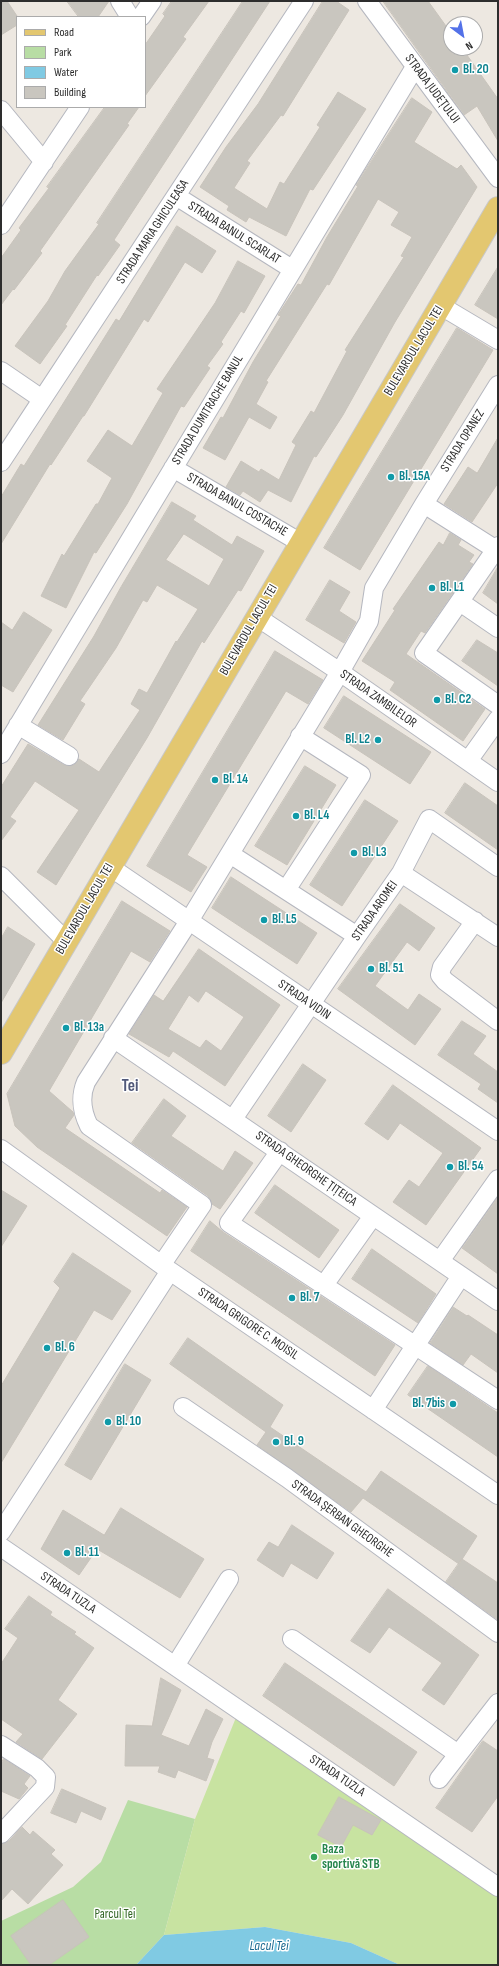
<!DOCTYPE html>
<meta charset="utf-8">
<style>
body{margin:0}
#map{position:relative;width:499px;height:1966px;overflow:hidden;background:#ede8e1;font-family:"Sofia Sans Condensed",sans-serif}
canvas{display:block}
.frame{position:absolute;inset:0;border:2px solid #2d2d2d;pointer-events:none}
.legend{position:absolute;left:16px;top:16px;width:130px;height:92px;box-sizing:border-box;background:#fff;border:1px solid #ababab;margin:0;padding:5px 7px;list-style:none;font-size:12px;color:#2d2d2d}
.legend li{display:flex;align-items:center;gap:8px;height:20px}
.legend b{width:20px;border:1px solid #ababab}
.north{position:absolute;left:443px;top:16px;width:40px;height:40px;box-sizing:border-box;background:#fff;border:1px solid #ababab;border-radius:50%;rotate:148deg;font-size:11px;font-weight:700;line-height:16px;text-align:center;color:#2d2d2d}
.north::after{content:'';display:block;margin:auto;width:14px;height:18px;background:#5371e8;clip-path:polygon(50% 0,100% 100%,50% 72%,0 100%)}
</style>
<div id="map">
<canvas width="499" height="1966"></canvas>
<div class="frame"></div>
<ul class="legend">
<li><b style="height:5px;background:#e3c770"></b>Road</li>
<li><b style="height:11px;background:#b8dda4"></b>Park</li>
<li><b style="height:11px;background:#80cae3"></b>Water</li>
<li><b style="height:11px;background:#c9c6bf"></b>Building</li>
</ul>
<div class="north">N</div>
</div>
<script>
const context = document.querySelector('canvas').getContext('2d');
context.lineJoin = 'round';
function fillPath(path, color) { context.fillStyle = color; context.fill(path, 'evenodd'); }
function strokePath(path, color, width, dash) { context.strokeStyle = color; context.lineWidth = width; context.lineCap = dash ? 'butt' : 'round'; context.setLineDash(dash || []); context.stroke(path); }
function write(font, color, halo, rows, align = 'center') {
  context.font = font + ' "Sofia Sans Condensed",sans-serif'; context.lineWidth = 3; context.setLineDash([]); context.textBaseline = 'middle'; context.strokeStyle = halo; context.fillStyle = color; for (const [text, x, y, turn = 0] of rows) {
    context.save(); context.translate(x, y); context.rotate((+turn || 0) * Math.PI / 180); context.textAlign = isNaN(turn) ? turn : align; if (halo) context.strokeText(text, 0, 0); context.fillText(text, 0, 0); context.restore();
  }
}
const green = new Path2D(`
 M128,1800L195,1819L164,1935L136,1965H1V1921L73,1887L101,1862Z`);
const pitch = new Path2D(`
 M237,1715L498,1895V1965H400L351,1943L265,1927L164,1935L195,1819Z`);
const water = new Path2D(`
 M265,1927L351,1943L400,1965H136L164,1935Z`);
const building = new Path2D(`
 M1,1H7L17,16V25L1,35Z
 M67,1H109L98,17H79Z
 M172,1H209L183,37L186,39L145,96V45L165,16L163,14Z
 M243,1H270L114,240L120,245L98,276L97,275L65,325L67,326L40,364L15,346L48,301L65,271L99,224L97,223Z
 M323,1H336L349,10L283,116L281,115L247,161L250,163L234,188L267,209L280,182L284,184L320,127L317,125L338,92L366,109L313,190L310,189L286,236L249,217L246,222L227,210L229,206L200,187L226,147L258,104Z
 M383,1H428L451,33V48H462L498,99V141L477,106L464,115Z
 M412,98L432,112L414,142L457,169L461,165L477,187L395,322L343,415L316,457L314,456L291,502L268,490L260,502L243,491L240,495L226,487L241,461L259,472L261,469L279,480L296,445L292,442L311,411L314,413L347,351L345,350L404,257L401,256L412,237L391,225L399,212L378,199L329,285L327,284L266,381L268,382L256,404L277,417L270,429L249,417L225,460L203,448L221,417L223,418L253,362L281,316L278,315L298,284L301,285L327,237L358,186L356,185Z
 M105,107H139L127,124L129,125L40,251L42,253L14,290L13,289L1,305V258L21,230L19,228L49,188L47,187Z
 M177,226L216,251L202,273L185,262L148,322L144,319L84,416H83L51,465L50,464L1,544V497L21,464L24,466L116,319L119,321Z
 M238,261L265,276L244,313L241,311L221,342L223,344L207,366L210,368L184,407L181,406L127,504L96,553L94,552L66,608L41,596L62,554L64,556L96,504H98L112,478L87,461L108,430L132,446L163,393L157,389L215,303Z
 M498,267V319L475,305Z
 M457,328L493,350L360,570L324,548Z
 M498,438V483L472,522L444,504L468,467L477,473Z
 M172,502L196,516L193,520L232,545L237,536L264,551L241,591L238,590L204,643L202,641L147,738L56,885L37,872L79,810L35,781L10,817L16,821L1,841V787L28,744L64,765H74L79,759L99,772L140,710L131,704L139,689L147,693L176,641L177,642L198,609L157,585L147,602L143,600L116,648L80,701L85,704L63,740L38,725L94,636L121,587ZM184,534L224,559L209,586L166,560Z
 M450,533L461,540L458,545L474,555L469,562L473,564L425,633L421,631L406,654L485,709L463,741L390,690L395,682L362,661L395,610L393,609L439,542L443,545Z
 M498,567V604L483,593Z
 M330,580L350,592L339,611L356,622L344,643L306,620Z
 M24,612L52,630L13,692L1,685V622L12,630Z
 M477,640L498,653V686L462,661Z
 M275,651L323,680L308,704L286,691L187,855L207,867L191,892L147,866Z
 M344,696L431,752L410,784L324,728Z
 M305,766L336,785L287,865L255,846Z
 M465,783L498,806V850L445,813Z
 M365,800L398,821L342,906L310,885Z
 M231,877L317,933L297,964L212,908Z
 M122,901L170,931L150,962L131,951L49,1091L73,1112L74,1115L65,1128L160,1193L162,1190L187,1207L167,1236L37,1147L15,1126L7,1094Z
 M400,904L435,928L419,951L407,942L375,986L408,1010L419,994L441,1009L415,1045L338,989Z
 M8,927L35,944L1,1003V939Z
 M199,949L280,1005L225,1086L173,1051L169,1057L129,1034L154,995L163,1001ZM206,991L244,1017L221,1051L206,1040L200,1048L168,1029L189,995L198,1002Z
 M462,1021L486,1036L473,1054L498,1072V1103L478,1089L481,1084L438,1055Z
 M303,1064L326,1080L291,1132L268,1116Z
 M393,1085L481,1148L426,1225L393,1202L409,1180L419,1187L443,1153L400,1123L388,1140L365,1124Z
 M164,1099L186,1116L171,1136L223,1171L235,1151L253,1163L220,1209L212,1204L208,1196L132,1143Z
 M275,1185L339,1230L319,1258L255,1213Z
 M1,1190L27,1206L1,1247Z
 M498,1197V1274L462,1248Z
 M210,1221L223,1232L395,1345L375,1376L191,1251Z
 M372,1249L436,1294L418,1323L352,1279Z
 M73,1253L131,1291L112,1320L94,1310L1,1463V1386L60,1288L54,1282Z
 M453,1307L467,1316L468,1315L498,1335V1373L471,1354L463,1365L430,1343Z
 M188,1338L283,1405L270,1427L366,1492L381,1471L477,1536L459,1564L363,1498L351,1512L257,1445L266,1432L170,1364Z
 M125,1364L151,1380L91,1480L65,1465Z
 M428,1366L498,1413V1457L408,1395Z
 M121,1508L204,1559L180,1598L97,1549L79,1575L41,1549L63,1510L104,1535Z
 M292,1525L334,1553L317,1579L291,1563L283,1577L257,1560L269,1542L278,1547Z
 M462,1559L498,1583V1620L446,1582Z
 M388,1589L479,1655L444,1705L422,1690L442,1663L389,1627L370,1653L351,1641Z
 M29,1596L52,1612L50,1615L76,1632L74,1634L94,1648L58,1700L77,1714L42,1759L16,1742L23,1734L1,1719V1664L18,1638L5,1629Z
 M285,1663L417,1752L394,1786L263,1696Z
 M161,1678L181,1690L161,1735L189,1746L206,1709L223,1719L212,1742L207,1758L214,1760L206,1781L178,1770L175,1778L158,1772L160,1766H125L126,1725L152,1726Z
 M483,1741L498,1751V1796L472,1832L436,1808Z
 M4,1759L30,1776L24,1784L28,1788L19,1799L1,1791V1763Z
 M62,1789L106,1808L101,1820L81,1811L76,1823L51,1813Z
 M339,1797L381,1820L372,1835L353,1825L341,1847L318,1835Z
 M22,1827L30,1835L33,1831L55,1850L51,1854L63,1865L28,1904L12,1889L1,1901V1844L9,1841Z
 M63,1900L89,1937L49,1965H31L11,1936Z`);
const minor = new Path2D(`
 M120,1L130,17
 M367,1L498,178
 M141,17L152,1
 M1,110L44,162
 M176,196L292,269
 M1,225L80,107
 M441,306L498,340
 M1,371L42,399
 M1,462L304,1
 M173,468L301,543
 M424,504L498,551
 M498,546L424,653L498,705
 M460,602L498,628
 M257,617L340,672L498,782
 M18,725L69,756
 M1,754L415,67
 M468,761L498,719
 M230,854L357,936
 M110,867L498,1131
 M401,873L498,937
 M1,876L66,941
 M286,890L361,775L300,736
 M475,921L442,967L440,975L445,981L498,1021
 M113,1038L498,1301
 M233,1119L357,936L401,873L429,819L498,867
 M1,1149L170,1271L498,1495
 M280,1151L229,1223L498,1400
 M440,1261L498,1179
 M162,1264L202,1205L89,1126C82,1112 80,1096 86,1082L189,921L340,672L369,621L374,588L424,504L498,385
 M324,1285L373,1216
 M183,1407L287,1478L498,1633
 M373,1410L461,1276
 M1,1532L170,1271
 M1,1547L498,1887
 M292,1639L458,1754
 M175,1666L229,1579
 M1,1745L37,1768L46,1777L45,1787L1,1834
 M439,1779L498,1703`);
const major = new Path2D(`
 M1,1053L498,208`);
const markers = [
 [455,70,4,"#0f9aa8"],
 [391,477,4,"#0f9aa8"],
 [432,588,4,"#0f9aa8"],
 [437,700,4,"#0f9aa8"],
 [378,740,4,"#0f9aa8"],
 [215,780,4,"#0f9aa8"],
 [296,816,4,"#0f9aa8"],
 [354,853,4,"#0f9aa8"],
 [264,920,4,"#0f9aa8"],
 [371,969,4,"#0f9aa8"],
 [66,1028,4,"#0f9aa8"],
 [450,1167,4,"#0f9aa8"],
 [292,1298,4,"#0f9aa8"],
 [47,1348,4,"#0f9aa8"],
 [453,1404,4,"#0f9aa8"],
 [108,1422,4,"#0f9aa8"],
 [276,1442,4,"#0f9aa8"],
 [67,1553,4,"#0f9aa8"],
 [314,1857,4,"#2e9e5b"]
];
const cultureNames = [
 ["Bl. 20",463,70],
 ["Bl. 15A",399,477],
 ["Bl. L1",440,588],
 ["Bl. C2",445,700],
 ["Bl. L2",370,740,"right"],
 ["Bl. 14",223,780],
 ["Bl. L4",304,816],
 ["Bl. L3",362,853],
 ["Bl. L5",272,920],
 ["Bl. 51",379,969],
 ["Bl. 13a",74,1028],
 ["Bl. 54",458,1167],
 ["Bl. 7",300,1298],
 ["Bl. 6",55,1348],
 ["Bl. 7bis",445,1404,"right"],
 ["Bl. 10",116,1422],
 ["Bl. 9",284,1442],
 ["Bl. 11",75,1553]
];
const streetNames = [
 ["STRADA JUDEȚULUI",432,89,53],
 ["STRADA MARIA GHICULEASA",153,232,-57],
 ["STRADA BANUL SCARLAT",234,233,32],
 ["BULEVARDUL LACUL TEI",414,351,-59],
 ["STRADA DUMITRACHE BANUL",208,410,-59],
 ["STRADA OPANEZ",463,441,-58],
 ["STRADA BANUL COSTACHE",237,505,30],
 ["BULEVARDUL LACUL TEI",249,630,-60],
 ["STRADA ZAMBILELOR",378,699,35],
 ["BULEVARDUL LACUL TEI",85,909,-60],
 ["STRADA AROMEI",375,911,-55],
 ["STRADA VIDIN",304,1000,34],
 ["STRADA GHEORGHE ȚIȚEICA",306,1169,35],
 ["STRADA GRIGORE C. MOISIL",248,1324,34],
 ["STRADA ȘERBAN GHEORGHE",342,1519,36],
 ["STRADA TUZLA",68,1593,34],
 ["STRADA TUZLA",337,1776,34]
];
const leisureNames = [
 ["Baza",322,1850],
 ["sportivă STB",322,1865]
];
const parkNames = [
 ["Parcul Tei",115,1915]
];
const waterNames = [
 ["Lacul Tei",269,1946]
];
const districtNames = [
 ["Tei",130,1087]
];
fillPath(green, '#b8dda4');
fillPath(pitch, '#c8e3a1');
fillPath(water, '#80cae3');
fillPath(building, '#c9c6bf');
strokePath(building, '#c8c3bb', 1);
strokePath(minor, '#b5b7bf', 20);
strokePath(major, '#c8c8c8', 24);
strokePath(minor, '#fff', 18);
strokePath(major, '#e3c770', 22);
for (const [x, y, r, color] of markers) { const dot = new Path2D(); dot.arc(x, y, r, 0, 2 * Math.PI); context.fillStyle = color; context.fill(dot); strokePath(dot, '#fff', 1.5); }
write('bold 13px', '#0d838f', '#fff', cultureNames, 'left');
write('13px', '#2d2d2d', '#fff', streetNames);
write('bold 13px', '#27864d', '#fff', leisureNames, 'left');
write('13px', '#316423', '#fff', parkNames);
write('italic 14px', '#1c6b92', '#fff', waterNames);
write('bold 17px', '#51597a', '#fff', districtNames);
</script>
